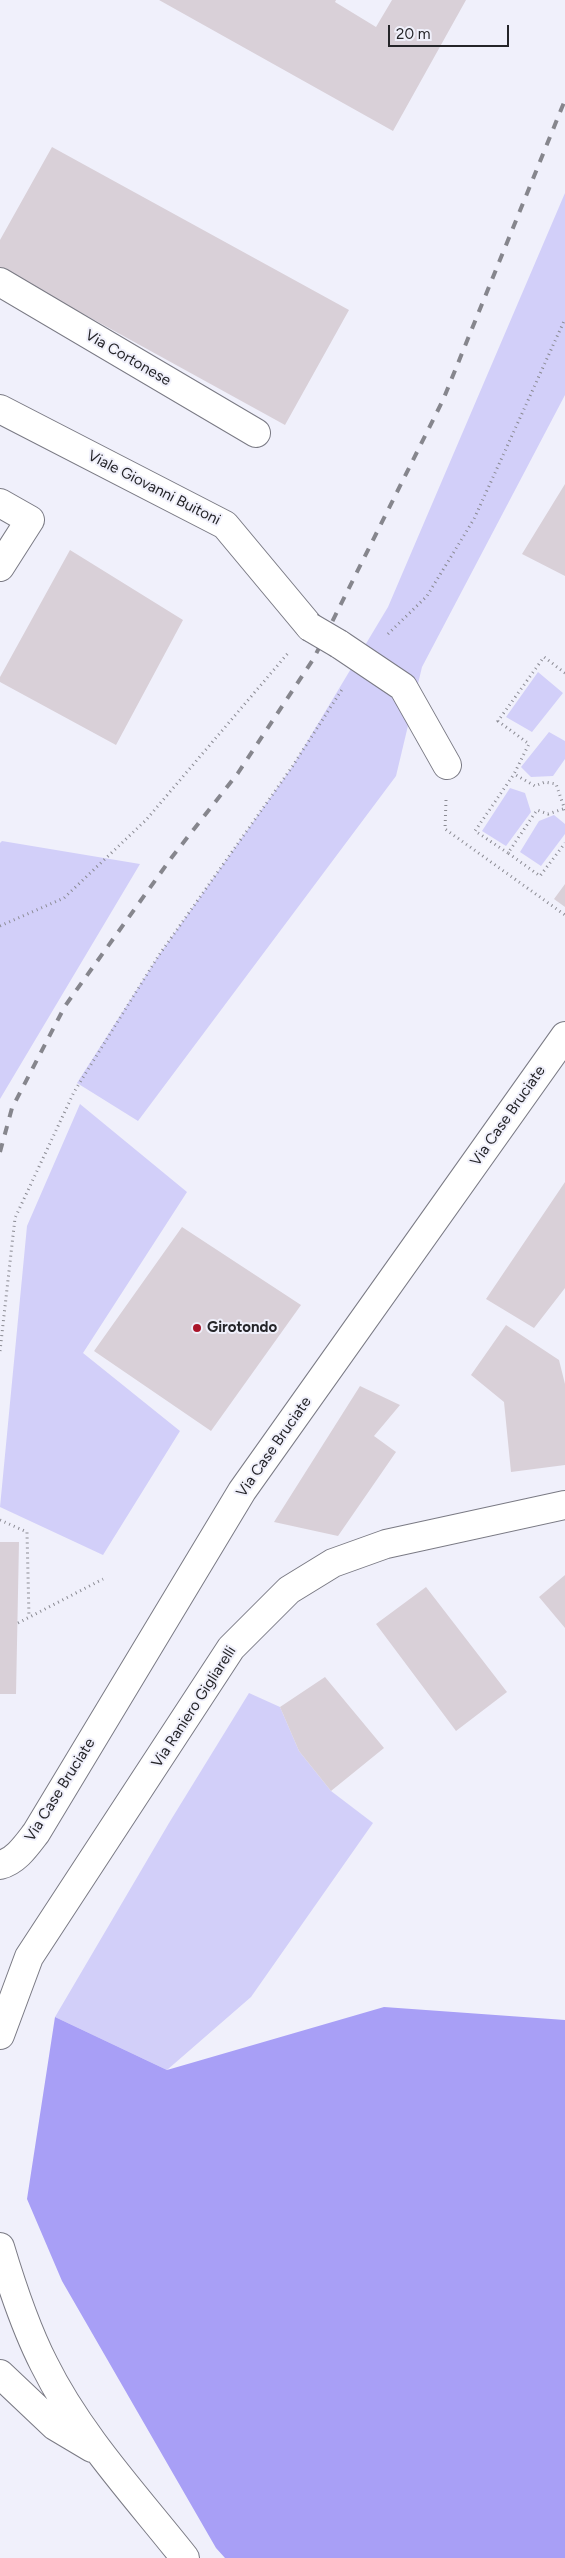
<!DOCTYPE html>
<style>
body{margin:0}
#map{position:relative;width:565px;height:2558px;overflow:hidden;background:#f0f0fb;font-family:Figtree,sans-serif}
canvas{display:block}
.scale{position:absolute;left:388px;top:25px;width:121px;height:22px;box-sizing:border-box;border:2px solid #252529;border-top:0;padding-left:6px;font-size:15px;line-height:18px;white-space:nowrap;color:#252529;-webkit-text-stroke:4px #f0f0fb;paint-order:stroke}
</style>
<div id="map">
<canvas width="565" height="2558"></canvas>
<div class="scale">20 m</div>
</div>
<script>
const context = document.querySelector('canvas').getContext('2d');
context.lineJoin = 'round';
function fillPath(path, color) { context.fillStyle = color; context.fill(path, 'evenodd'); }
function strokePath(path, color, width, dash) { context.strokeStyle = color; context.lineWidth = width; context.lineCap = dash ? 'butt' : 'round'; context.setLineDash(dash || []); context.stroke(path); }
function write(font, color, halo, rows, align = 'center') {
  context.font = font + ' Figtree,sans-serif'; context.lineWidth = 4; context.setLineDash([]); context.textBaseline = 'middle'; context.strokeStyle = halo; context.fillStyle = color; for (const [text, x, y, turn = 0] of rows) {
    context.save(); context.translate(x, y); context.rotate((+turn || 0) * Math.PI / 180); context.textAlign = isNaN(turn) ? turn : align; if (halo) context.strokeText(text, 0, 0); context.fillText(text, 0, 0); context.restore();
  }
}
const green = new Path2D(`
 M565,193V395L422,667L396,776L138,1121L77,1083L159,955L292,767L388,607Z
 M538,672L563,693L532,732L506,717Z
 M549,732L565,741V759L553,776L531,777L521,767Z
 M510,788L525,793L531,812L506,846L482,831Z
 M554,815L565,824V834L541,866L520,852L539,821Z
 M2,841L140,864L0,1099V843Z
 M80,1104L187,1192L83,1353L180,1431L103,1555L0,1507L27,1226Z
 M249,1693L280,1707L299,1751L331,1791L373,1823L251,1997L167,2070L55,2017L169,1823Z`);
const forest = new Path2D(`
 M384,2007L565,2020V2558H225L216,2548L62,2281L27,2199L55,2017L167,2070Z`);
const building = new Path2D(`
 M159,0H336L335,2L376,27L392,0H466L393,131Z
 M52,147L349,310L285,425L0,268V240Z
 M565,484V576L522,554Z
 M70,550L183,620L116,745L0,682V677Z
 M565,884V907L554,899Z
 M565,1182V1288L534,1328L486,1299Z
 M182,1227L301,1305L211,1431L94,1351Z
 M506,1325L559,1360L565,1384V1465L511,1472L504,1402L471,1375Z
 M360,1386L400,1405L374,1436L396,1452L338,1536L274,1522Z
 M0,1542H19L16,1694H0Z
 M565,1575V1628L539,1597Z
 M426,1587L507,1692L456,1731L376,1624Z
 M325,1677L384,1748L331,1791L299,1751L280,1707Z`);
const path = new Path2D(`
 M388,634L427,596L474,519L565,319
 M565,673L544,657L498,721L529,744L514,774L535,786L545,782L556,784L565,810
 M446,800L445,829L565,915
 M563,809L548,814L537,810L508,853L540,876L565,843
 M508,853L475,831L514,774
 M0,926L64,898L146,820L289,652
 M0,1351L15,1218L74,1092L159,955L292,767L343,688
 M0,1520L27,1532L29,1617
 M18,1623L103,1579`);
const pedestrian = new Path2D(`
 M0,409L225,525L310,627
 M339,644L403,687L447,765`);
const minor = new Path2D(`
 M0,282L256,433
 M0,503L30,520L0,567
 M0,1865C16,1861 26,1846 36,1833L242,1491L565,1036
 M0,2035L29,1957L231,1648L289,1590L333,1563L386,1544L565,1505`);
const secondary = new Path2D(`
 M0,2247C12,2287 25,2327 44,2364C79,2435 136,2496 185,2558
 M0,2374L55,2426L92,2448`);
const rail = new Path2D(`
 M0,1152L12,1108L65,1006L172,857L238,773L314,658L443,400L565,100`);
const pedestrianBridge = new Path2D(`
 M310,627L339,644`);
const markers = [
 [197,1328,5,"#aa152a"]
];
const streetNames = [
 ["Via Cortonese",128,358,30],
 ["Viale Giovanni Buitoni",154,488,27],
 ["Via Case Bruciate",508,1116,-55],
 ["Via Case Bruciate",274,1447,-55],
 ["Via Raniero Gigliarelli",194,1707,-57],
 ["Via Case Bruciate",60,1790,-58]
];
const poiNames = [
 ["Girotondo",207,1328]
];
fillPath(green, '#d2cff9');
fillPath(forest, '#a89ff6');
fillPath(building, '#d9d0d8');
strokePath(pedestrian, '#7a7a84', 30);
strokePath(minor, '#7a7a84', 30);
strokePath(secondary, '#7a7a84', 30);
strokePath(path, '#8a8a92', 3, [1, 4]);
strokePath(pedestrian, '#fff', 28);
strokePath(minor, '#fff', 28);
strokePath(secondary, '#fff', 28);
strokePath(rail, '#86868d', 4, [9, 9]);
strokePath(pedestrianBridge, '#7a7a84', 30, []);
strokePath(pedestrianBridge, '#fff', 28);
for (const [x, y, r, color] of markers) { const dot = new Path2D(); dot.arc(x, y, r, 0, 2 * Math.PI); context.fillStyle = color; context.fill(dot); strokePath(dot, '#f0f0fb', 2); }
write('15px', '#252529', '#f0f0fb', streetNames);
write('bold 15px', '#252529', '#f0f0fb', poiNames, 'left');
</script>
